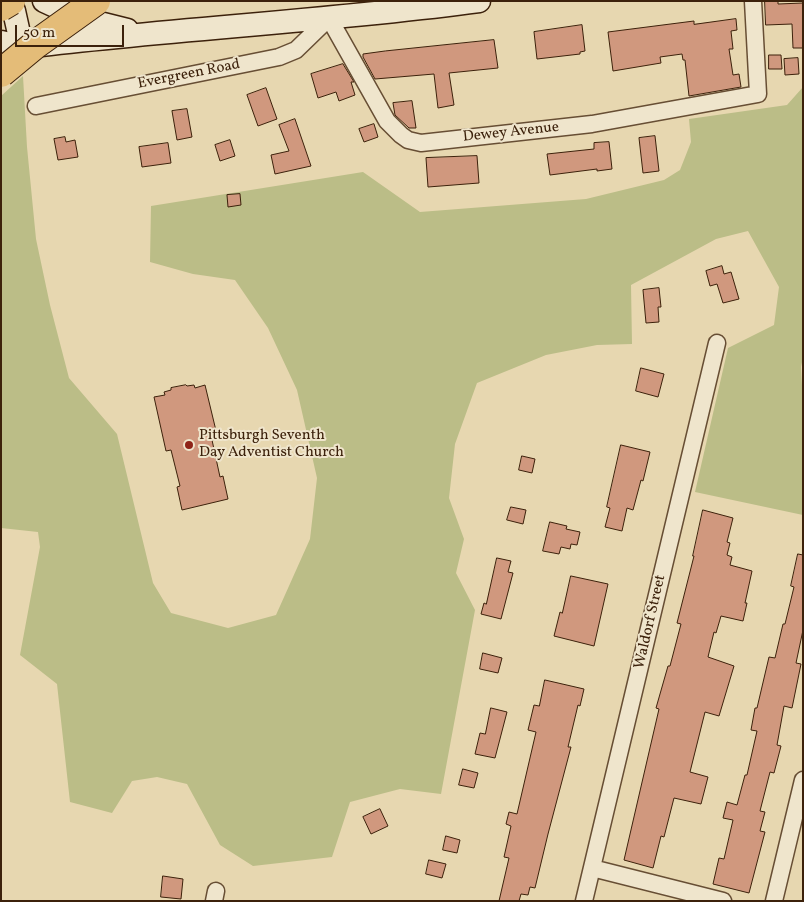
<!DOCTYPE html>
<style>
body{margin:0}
#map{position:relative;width:804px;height:902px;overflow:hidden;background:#e7d7b0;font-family:Vollkorn,serif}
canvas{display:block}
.frame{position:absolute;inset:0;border:2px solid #3c210b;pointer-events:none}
.scale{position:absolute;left:15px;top:25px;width:109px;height:22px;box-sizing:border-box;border:2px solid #3c210b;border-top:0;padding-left:6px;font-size:15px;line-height:18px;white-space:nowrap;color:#3c210b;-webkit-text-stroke:4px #efe5cc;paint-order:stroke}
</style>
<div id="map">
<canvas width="804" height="902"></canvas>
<div class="frame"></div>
<div class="scale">50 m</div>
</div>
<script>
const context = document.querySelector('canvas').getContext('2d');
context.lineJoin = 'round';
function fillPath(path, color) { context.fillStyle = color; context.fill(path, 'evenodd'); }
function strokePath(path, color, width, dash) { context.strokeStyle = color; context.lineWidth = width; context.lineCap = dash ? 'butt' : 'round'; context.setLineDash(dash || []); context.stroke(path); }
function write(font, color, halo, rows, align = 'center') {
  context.font = font + ' Vollkorn,serif'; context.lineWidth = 4; context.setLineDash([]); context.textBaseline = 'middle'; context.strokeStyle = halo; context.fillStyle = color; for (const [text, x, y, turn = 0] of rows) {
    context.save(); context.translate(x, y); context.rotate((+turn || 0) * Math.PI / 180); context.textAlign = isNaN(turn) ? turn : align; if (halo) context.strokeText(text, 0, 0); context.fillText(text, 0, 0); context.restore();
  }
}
const green = new Path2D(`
 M23,76L27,147L36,239L50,305L69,378L117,434L153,583L171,613L228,628L276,615L310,539L317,478L297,390L268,328L235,280L193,274L150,262L151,206L363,172L420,212L586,199L664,180L680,170L691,142L689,119L787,105L803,87V357L801,367L803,404V515L695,492L728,348L774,325L779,287L748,231L716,239L631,285L632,344L597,345L546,355L477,383L455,444L449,498L464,539L456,573L475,610L441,794L400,789L350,802L332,857L253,866L220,845L187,784L157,777L132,781L112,813L70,802L57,684L20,655L40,547L38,532L1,528V96Z`);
const building = new Path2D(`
 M765,1H778V4L803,3V48H793L792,24L766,25Z
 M736,19L737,30L731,31L733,49H729L733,75L739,74L741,87L689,96L685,60H683L682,54L660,57L661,63L613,71L608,32L694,21V24Z
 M582,25L585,51L580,52V54L537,59L534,32Z
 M494,40L498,68L449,73L454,105L438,108L434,74L375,79L363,57V54L385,51Z
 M769,55H781L782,69H769Z
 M798,58L799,74L785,75L784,59Z
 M343,64L354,82H351L355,95L339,101L336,92L318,98L311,74Z
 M266,88L277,119L258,126L247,95Z
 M412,101L416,128H409L395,115L393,103Z
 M187,109L192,137L177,140L172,111Z
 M295,119L311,166L275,174L271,155L289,151L279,125Z
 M374,124L378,137L364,142L359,129Z
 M655,136L659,171L643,173L639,138Z
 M65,137L66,142L75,140L78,157L58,160L54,139Z
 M230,140L235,156L220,161L215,145Z
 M609,142L612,169L597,171V169L550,175L547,154L594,149V143Z
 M168,143L171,163L142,167L139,147Z
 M477,156L479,183L428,187L426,158Z
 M240,194L241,205L228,207L227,195Z
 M722,266L724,274L731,272L739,299L723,303L717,284L710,286L706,271Z
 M659,288L661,307H658L659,322L646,323L643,290Z
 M641,368L664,374L658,397L636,391Z
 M186,385L187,386L194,385L195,388L205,385L218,439L212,440L220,477L223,476L228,499L182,510L177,487L180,486L171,450L166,451L154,397L165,395L164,392L171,390V388Z
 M621,445L650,452L643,481L641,480L633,510L627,508L622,531L605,527L610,508L607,507Z
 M522,456L535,459L532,473L519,470Z
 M511,507L526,510L523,524L507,520Z
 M703,510L733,518L727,542L730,543L727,555L732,557L730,565L752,571L745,603H747L743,621L721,616L716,633L714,632L708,657L734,666L719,716L705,712L690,772L708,777L701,804L674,798L664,837L661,836L653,868L624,860L659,709L656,708L668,666H670L681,624L677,623L694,556H693Z
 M550,522L567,526L566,529L580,532L577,545L571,544L570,549L561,547L559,554L543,551Z
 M798,554L803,555V630L796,663L801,664L792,708L784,706L777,745L781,746L774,773L770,772L760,811L765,812L760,831L765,832L749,893L713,884L719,858L724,859L733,820L723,818L727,802L737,805L745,775H747L757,731L751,730L755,708H757L769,657L775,658L783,624H785L794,587L791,586Z
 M497,558L511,561L508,572L513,573L501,619L481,614L484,603L486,604Z
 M571,576L608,584L594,646L554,636L560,612L562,613Z
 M483,653L502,658L498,673L480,669Z
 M545,680L584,689L580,706L578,705L568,747H571L548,834L535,888L530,887L528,895L521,894L519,901H499L509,858L504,857L511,826L506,824L509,812L517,814L536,732L528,730L534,705L539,706Z
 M491,708L507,712L495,758L475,754L480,733L485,734Z
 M463,769L478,773L474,788L459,785Z
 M380,809L388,826L371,834L363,817Z
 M446,836L460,840L457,853L443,850Z
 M429,860L446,864L442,878L426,874Z
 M163,876L183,879L181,899L161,897Z`);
const minor = new Path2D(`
 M36,106L279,57L296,50L329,18L387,121L401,135L408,140L421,143L592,124L758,94L753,1
 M592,868L723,901
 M214,901L216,891
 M584,901L717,343
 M774,901L803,780`);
const secondary = new Path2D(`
 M10,1L14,11L22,47
 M44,1L83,19L127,30
 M1,42L22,47
 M32,46C181,28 331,21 479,1`);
const motorwayBridge = new Path2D(`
 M1,7L11,1
 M1,73L36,44L96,1`);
const markers = [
 [189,445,5,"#8f2418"]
];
const streetNames = [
 ["Evergreen Road",189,75,-11],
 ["Dewey Avenue",511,133,-6],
 ["Waldorf Street",651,622,-77]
];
const poiNames = [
 ["Pittsburgh Seventh",199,436],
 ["Day Adventist Church",199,453]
];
fillPath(green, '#bbbd87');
fillPath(building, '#d0987e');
strokePath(building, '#3c210b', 1);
strokePath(minor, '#674e34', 19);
strokePath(secondary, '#3c210b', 25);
strokePath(minor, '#efe5cc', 16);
strokePath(secondary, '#efe5cc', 22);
strokePath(motorwayBridge, '#3c210b', 30, []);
strokePath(motorwayBridge, '#e4bc78', 28);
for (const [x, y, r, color] of markers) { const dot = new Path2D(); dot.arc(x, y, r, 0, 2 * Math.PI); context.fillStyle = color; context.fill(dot); strokePath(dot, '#efe5cc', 2); }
write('15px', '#3c210b', '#efe5cc', streetNames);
write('15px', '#3c210b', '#efe5cc', poiNames, 'left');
</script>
